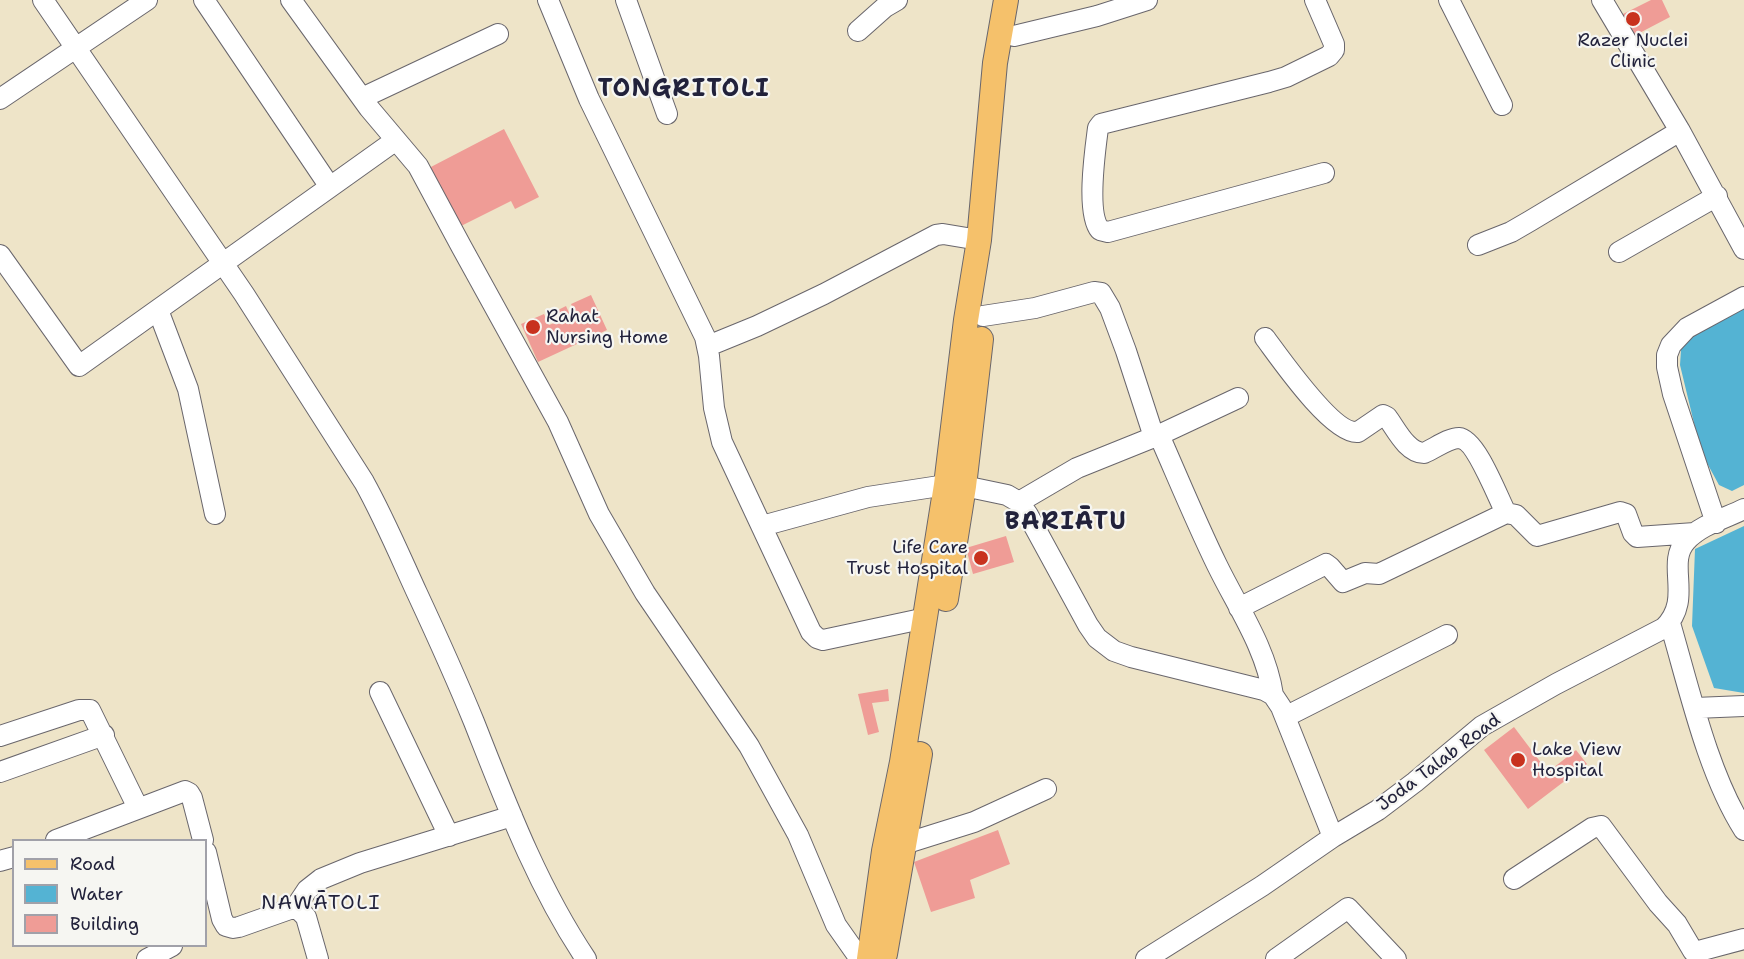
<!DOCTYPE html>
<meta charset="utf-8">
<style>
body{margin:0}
#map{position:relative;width:1744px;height:959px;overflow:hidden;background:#eee4c8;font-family:"Shantell Sans",sans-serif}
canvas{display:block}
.legend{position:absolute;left:12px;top:839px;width:195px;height:108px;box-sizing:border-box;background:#f6f6f2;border:2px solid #a1a1a9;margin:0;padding:8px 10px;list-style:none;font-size:18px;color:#22223b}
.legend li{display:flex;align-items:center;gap:12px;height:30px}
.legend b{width:30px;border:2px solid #a1a1a9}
</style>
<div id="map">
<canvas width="1744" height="959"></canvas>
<ul class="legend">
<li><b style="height:8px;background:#f5c16b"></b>Road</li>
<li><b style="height:16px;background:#54b3d3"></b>Water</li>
<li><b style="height:16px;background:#ef9c96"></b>Building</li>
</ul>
</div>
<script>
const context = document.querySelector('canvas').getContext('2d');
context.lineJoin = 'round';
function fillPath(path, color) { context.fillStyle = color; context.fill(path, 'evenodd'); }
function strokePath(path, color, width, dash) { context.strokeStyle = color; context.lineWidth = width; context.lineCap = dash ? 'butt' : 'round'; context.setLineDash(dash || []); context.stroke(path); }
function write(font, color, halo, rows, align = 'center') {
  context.font = font + ' "Shantell Sans",sans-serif'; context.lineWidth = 4.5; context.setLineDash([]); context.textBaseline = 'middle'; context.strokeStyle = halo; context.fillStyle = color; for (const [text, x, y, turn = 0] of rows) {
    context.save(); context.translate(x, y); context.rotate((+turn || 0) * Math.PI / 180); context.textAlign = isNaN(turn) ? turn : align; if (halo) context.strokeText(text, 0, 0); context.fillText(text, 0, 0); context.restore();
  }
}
const water = new Path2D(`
 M1744,307V485L1732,491L1719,485L1701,452L1680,365L1681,350L1686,339Z
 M1744,526V693L1714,688L1692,626L1695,549Z`);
const building = new Path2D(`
 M1651,0H1662L1670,17L1628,39L1617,17Z
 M504,129L539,197L515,209L511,201L457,228L427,169Z
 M591,295L607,330L538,362L521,324L544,314L549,325L554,323L550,314L566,306L571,317L576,315L571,304Z
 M1006,536L1014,562L973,574L966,548Z
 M888,689L889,701L872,703L879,732L868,735L858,694Z
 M1514,727L1548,772L1576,750L1587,764L1528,809L1484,750Z
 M998,830L1010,864L970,880L975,898L931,912L914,862Z`);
const minor = new Path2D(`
 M43,0L244,294L364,482C384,518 400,556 417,593C437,636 456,678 474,722C506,803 537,886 586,959
 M204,0L330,187
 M291,0L369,108L418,166L461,246L558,422L599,514L645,593L749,746L798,835L836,925L860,959
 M548,0L589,99L705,337L709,356L714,408L722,442L811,632L817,638L823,640L926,618
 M626,0L667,114
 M1315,0L1334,44V50L1329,56L1286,77L1269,82L1101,124L1098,128C1095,151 1086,213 1100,230L1108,232L1324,173
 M1449,0L1502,105
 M1602,0L1680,131L1744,249
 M858,31L885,7L897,0
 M1014,36L1097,16L1147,0
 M362,98L498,34
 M0,99L147,0
 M1478,245L1511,232L1530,221L1680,131
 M1619,252L1717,196
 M0,255L79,366L396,140
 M158,310L188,389L215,514
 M983,316L1035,308L1094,292L1101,293L1110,308L1126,351L1154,437
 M1265,338C1280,358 1333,435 1358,432L1383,415L1387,417C1396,429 1407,453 1424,453C1434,449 1448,438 1459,438C1476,439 1498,498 1506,513
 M708,346L757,326L824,294L936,235L943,234L979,240
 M1159,435C1178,478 1196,522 1217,565C1238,608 1266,648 1273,695
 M1019,502L1077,468L1159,435L1238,398
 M1716,523L1673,394L1667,367V355L1671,345L1687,328L1744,297
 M762,526L868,497L946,485L964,486L1007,495L1019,502L1028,515L1088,625L1097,638L1114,651L1131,657L1264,690L1273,695L1281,707L1333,837
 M1239,608L1326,564L1330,567L1343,582L1365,573L1379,574L1506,513L1516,515L1537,536L1620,512L1626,514L1633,533L1637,537L1695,533
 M1670,623C1689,688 1708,774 1744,830
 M380,692L449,836
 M1695,708L1744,706
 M1285,717L1447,635
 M0,736L79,710H90L138,808
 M0,772L104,735
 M56,840L185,791L189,793L192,798L203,840
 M904,844L974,822L1046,789
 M206,852L222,919L226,926L233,928L239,927L290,909H298L306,917L318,959
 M0,861L14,857
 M1514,879L1592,828L1601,826L1658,903L1677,924L1693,951H1699L1744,939
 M295,908L307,890L321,879L360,863L512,816
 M147,959L172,946
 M1146,959L1262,886L1333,837L1378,810L1415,782L1482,726L1556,684L1664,628C1694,599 1665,564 1686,541C1700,525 1726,518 1744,509
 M1276,959L1348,908L1396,959`);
const major = new Path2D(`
 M946,599L964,486L981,339
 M885,954L920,754
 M869,959L884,851L902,762L946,485L966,320L979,240L995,63L1006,0`);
const markers = [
 [1633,19,8,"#c8321e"],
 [533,327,8,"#c8321e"],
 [981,558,8,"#c8321e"],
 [1518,760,8,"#c8321e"]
];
const poiNames = [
 ["Razer Nuclei",1633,41,"center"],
 ["Clinic",1633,62,"center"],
 ["Rahat",546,317],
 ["Nursing Home",546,338],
 ["Life Care",968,548,"right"],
 ["Trust Hospital",968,569,"right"],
 ["Lake View",1532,750],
 ["Hospital",1532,771]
];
const streetNames = [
 ["Joda Talab Road",1439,763,-37]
];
const neighbourhoodNames = [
 ["NAWĀTOLI",321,904]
];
const districtNames = [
 ["TONGRITOLI",684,90],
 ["BARIĀTU",1066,523]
];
fillPath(water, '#54b3d3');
fillPath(building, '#ef9c96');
strokePath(minor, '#69666c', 22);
strokePath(major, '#69666c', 26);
strokePath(minor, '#fff', 20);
strokePath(major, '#f5c16b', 24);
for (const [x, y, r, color] of markers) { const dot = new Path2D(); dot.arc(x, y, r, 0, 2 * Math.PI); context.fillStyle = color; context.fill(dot); strokePath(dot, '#f6f6f2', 2); }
write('18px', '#22223b', '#f6f6f2', poiNames, 'left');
write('18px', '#22223b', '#f6f6f2', streetNames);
context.letterSpacing = '1.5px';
write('20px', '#22223b', '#f6f6f2', neighbourhoodNames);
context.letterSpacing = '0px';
context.letterSpacing = '1.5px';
write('bold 24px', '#22223b', '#f6f6f2', districtNames);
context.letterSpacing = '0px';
</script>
